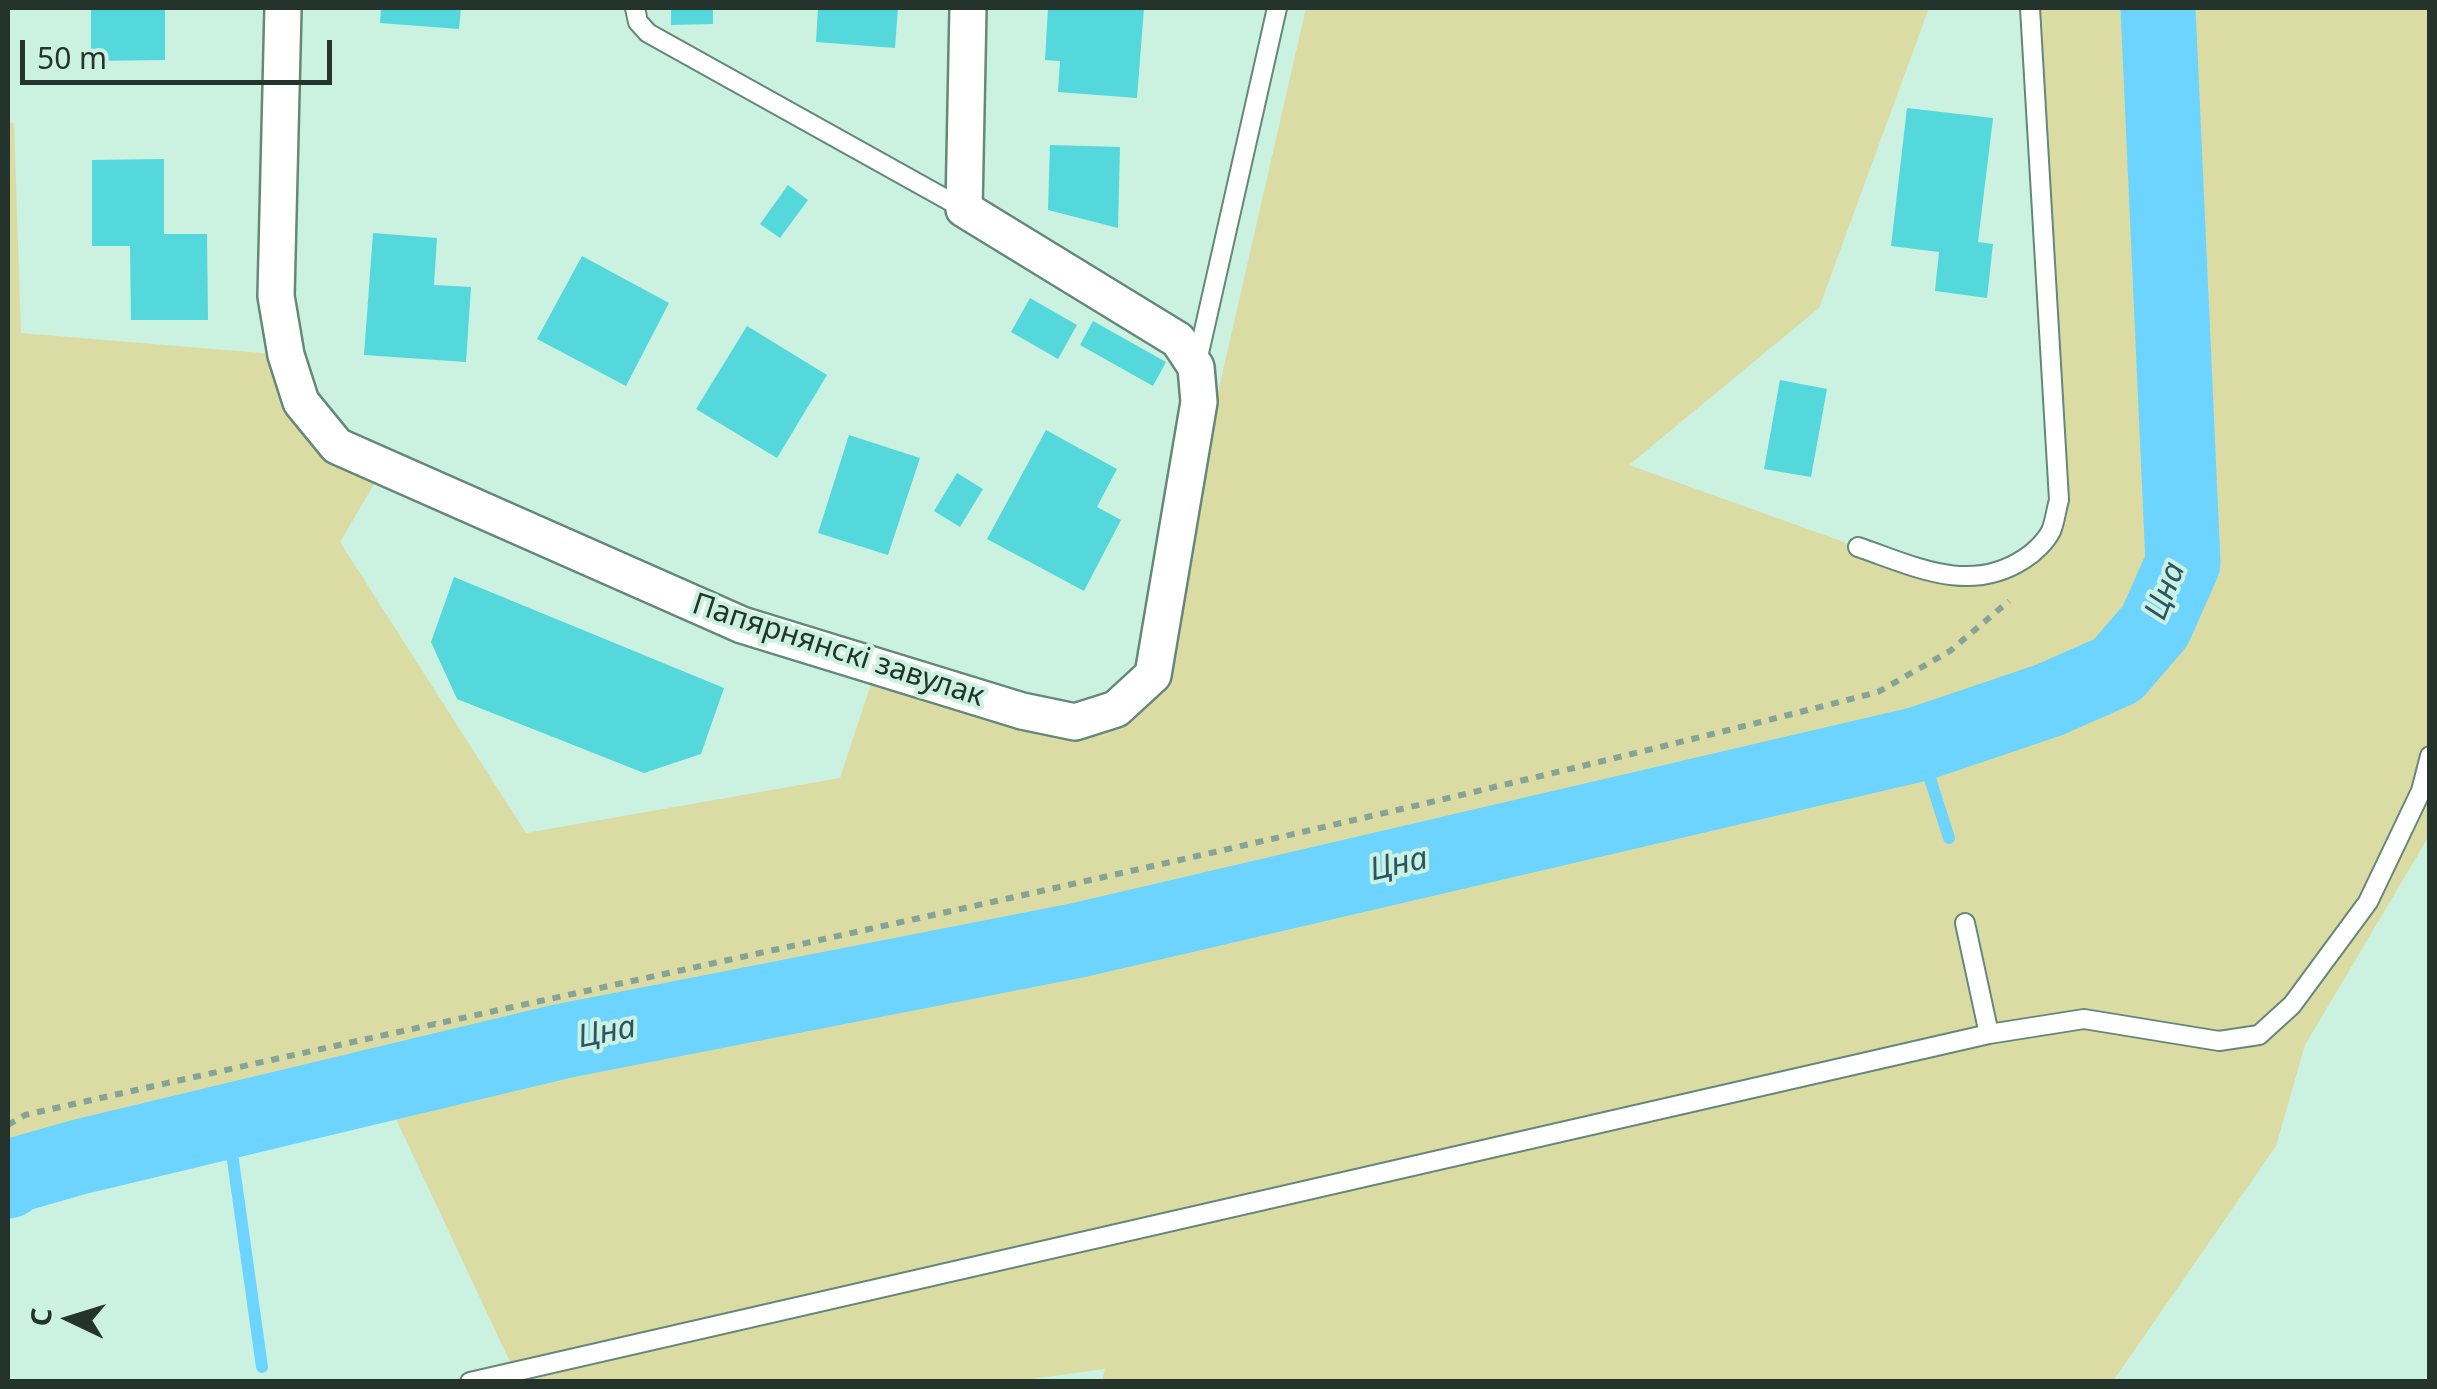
<!DOCTYPE html>
<meta charset="utf-8">
<style>
body{margin:0}
#map{position:relative;width:2437px;height:1389px;overflow:hidden;background:#cbf1e1;font-family:"Noto Sans",sans-serif}
canvas{display:block}
.frame{position:absolute;inset:0;border:10px solid #24342d;pointer-events:none}
.north{position:absolute;left:20px;top:1269px;width:100px;height:100px;-webkit-text-stroke:8px #cbf1e1;paint-order:stroke;rotate:274deg;font-size:28px;font-weight:700;line-height:40px;text-align:center;color:#24342d}
.north::after{content:'';display:block;margin:auto;width:35px;height:45px;background:#24342d;clip-path:polygon(50% 0,100% 100%,50% 72%,0 100%)}
.scale{position:absolute;left:20px;top:40px;width:312px;height:45px;box-sizing:border-box;border:5px solid #24342d;border-top:0;padding-left:12px;font-size:30px;line-height:35px;white-space:nowrap;color:#24342d;-webkit-text-stroke:8px #cbf1e1;paint-order:stroke}
</style>
<div id="map">
<canvas width="2437" height="1389"></canvas>
<div class="frame"></div>
<div class="north">С</div>
<div class="scale">50 m</div>
</div>
<script>
const context = document.querySelector('canvas').getContext('2d');
context.lineJoin = 'round';
function fillPath(path, color) { context.fillStyle = color; context.fill(path, 'evenodd'); }
function strokePath(path, color, width, dash) { context.strokeStyle = color; context.lineWidth = width; context.lineCap = dash ? 'butt' : 'round'; context.setLineDash(dash || []); context.stroke(path); }
function write(font, color, halo, rows, align = 'center') {
  context.font = font + ' "Noto Sans",sans-serif'; context.lineWidth = 8; context.setLineDash([]); context.textBaseline = 'middle'; context.strokeStyle = halo; context.fillStyle = color; for (const [text, x, y, turn = 0] of rows) {
    context.save(); context.translate(x, y); context.rotate((+turn || 0) * Math.PI / 180); context.textAlign = isNaN(turn) ? turn : align; if (halo) context.strokeText(text, 0, 0); context.fillText(text, 0, 0); context.restore();
  }
}
const green = new Path2D(`
 M1306,8H1929L1819,308L1629,465L1858,547L1981,578L2031,554L2059,500L2031,8H2429V836L2305,1045L2276,1146L2113,1381H1102L1105,1369L1009,1382L519,1381L380,1085L228,1125L78,1157L16,1175L8,1181V122L14,123L21,333L286,355L301,402L383,469L340,542L526,833L840,778L877,666L1075,722L1153,676Z`);
const stream = new Path2D(`
 M1919,744L1949,838
 M228,1125L262,1367`);
const river = new Path2D(`
 M8,1181L16,1175L79,1157L563,1041L1079,940L1919,744L2049,700L2117,670L2155,626L2183,563L2158,8`);
const building = new Path2D(`
 M91,8H165V60L91,61Z
 M381,8H461L459,29L380,23Z
 M671,8H713V24L671,25Z
 M818,8H898L895,48L816,42Z
 M1048,8H1144L1137,98L1058,92L1060,61L1045,60Z
 M1907,108L1993,118L1978,242L1993,244L1987,298L1935,291L1939,252L1891,246Z
 M1050,145L1120,147L1118,228L1048,210Z
 M164,159V234H207L208,320H131L130,246H92V160Z
 M788,185L808,200L780,238L760,224Z
 M373,233L437,238L434,285L471,287L466,362L364,355Z
 M582,256L669,303L626,386L537,339Z
 M1030,298L1077,325L1058,359L1011,332Z
 M1093,321L1166,362L1153,386L1080,345Z
 M747,326L827,375L777,458L696,409Z
 M1780,380L1827,389L1811,477L1764,469Z
 M1046,430L1117,469L1097,507L1121,520L1084,591L987,539Z
 M849,435L920,458L888,555L818,533Z
 M957,473L983,489L960,527L934,511Z
 M454,577L724,688L701,754L644,773L457,699L431,642Z`);
const path = new Path2D(`
 M8,1125L25,1115C643,975 1264,851 1878,692L1950,651L2009,601`);
const service = new Path2D(`
 M635,8L638,22L648,33L964,209
 M1196,366L1277,8
 M1858,547C1914,566 1969,595 2024,559C2034,553 2046,541 2051,531C2055,522 2056,510 2059,500L2030,8
 M1965,923L1989,1034
 M470,1382L1989,1034L2084,1019L2219,1041L2259,1035L2292,1005L2368,902L2421,791L2430,756`);
const minor = new Path2D(`
 M283,8L276,296L286,355L301,402L337,446L742,625L1022,711L1075,722L1116,709L1153,675L1199,402L1196,367L1178,340L964,209L968,8`);
const streetNames = [
 ["Папярнянскі завулак",838,651,18]
];
const waterNames = [
 ["Цна",2166,591,-69],
 ["Цна",1399,865,-13],
 ["Цна",607,1033,-11]
];
fillPath(green, '#dbdca3');
strokePath(stream, '#6cd4fe', 12);
strokePath(river, '#6cd4fe', 75);
fillPath(building, '#55d8db');
strokePath(service, '#648879', 22);
strokePath(minor, '#648879', 40);
strokePath(path, '#86a397', 6, [8, 8]);
strokePath(service, '#fff', 18);
strokePath(minor, '#fff', 35);
write('30px', '#24342d', '#cbf1e1', streetNames);
write('italic 32px', '#285567', '#cbf1e1', waterNames);
</script>
